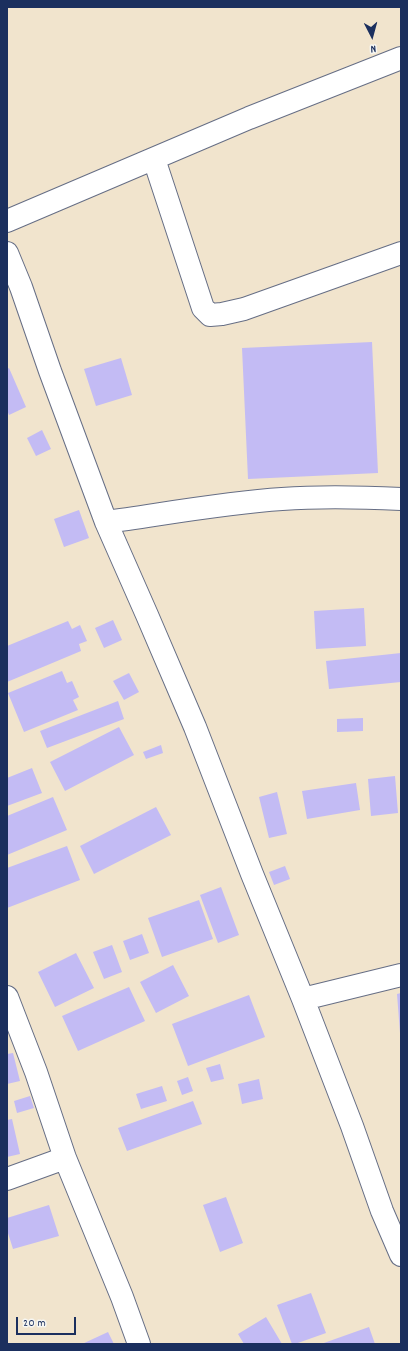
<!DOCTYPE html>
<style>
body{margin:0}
#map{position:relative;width:408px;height:1351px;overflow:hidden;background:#f1e4cd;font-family:Dekko,sans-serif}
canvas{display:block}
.frame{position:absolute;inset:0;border:8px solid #1b2f5e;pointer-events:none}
.north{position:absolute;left:352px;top:16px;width:40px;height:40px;-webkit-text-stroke:3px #f6f6f2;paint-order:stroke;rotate:174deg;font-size:11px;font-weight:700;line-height:16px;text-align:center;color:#1b2f5e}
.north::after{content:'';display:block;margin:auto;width:14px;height:18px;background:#1b2f5e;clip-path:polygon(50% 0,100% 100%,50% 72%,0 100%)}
.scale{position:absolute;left:16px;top:1317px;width:60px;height:18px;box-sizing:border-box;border:2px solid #1b2f5e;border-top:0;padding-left:5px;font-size:12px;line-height:14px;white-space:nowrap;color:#1b2f5e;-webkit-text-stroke:3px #f6f6f2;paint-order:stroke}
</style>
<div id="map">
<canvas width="408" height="1351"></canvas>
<div class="frame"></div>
<div class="north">N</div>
<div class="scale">20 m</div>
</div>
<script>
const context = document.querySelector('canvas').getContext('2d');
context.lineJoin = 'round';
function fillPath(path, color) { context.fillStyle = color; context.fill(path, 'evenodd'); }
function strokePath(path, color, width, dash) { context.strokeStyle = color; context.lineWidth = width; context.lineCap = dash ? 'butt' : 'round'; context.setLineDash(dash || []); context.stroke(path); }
const building = new Path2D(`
 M372,342L378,473L248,479L242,348Z
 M121,358L132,395L96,406L84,369Z
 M9,368L26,407L9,415L7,410V369Z
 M42,430L51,449L36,456L27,438Z
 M79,510L89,538L64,547L54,519Z
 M364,608L366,646L316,649L314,611Z
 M113,620L122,640L104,648L95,628Z
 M68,621L72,629L80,625L87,641L79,644L81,651L7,682V646Z
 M401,653V682L329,689L326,661Z
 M62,671L67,683L72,681L79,697L73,700L78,710L24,732L8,693Z
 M129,673L139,692L124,700L113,681Z
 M118,701L124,719L47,748L40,731Z
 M363,718V731L337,732V719Z
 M119,727L134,755L65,791L50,762Z
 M161,745L163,753L146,759L143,752Z
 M32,768L42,793L7,806V778Z
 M395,776L398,813L371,816L368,779Z
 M356,783L360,810L307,819L302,791Z
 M277,792L287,834L269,838L259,797Z
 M53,797L67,830L7,855V816Z
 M156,807L171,835L94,874L80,846Z
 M67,846L80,880L7,908V868Z
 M285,866L290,879L274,885L269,872Z
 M221,887L239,935L218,943L200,895Z
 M199,900L213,939L162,957L148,918Z
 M142,934L149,953L130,960L123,941Z
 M112,945L122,972L104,979L93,952Z
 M76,953L94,988L55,1007L38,972Z
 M173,965L189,996L156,1013L140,982Z
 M129,987L145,1021L78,1051L62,1016Z
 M401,993V1033H400L397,994Z
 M249,995L265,1037L188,1066L172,1024Z
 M13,1053L20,1081L7,1084V1054Z
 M220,1064L224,1079L211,1082L206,1068Z
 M188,1077L193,1091L182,1095L177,1081Z
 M259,1079L263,1099L242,1104L238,1084Z
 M162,1086L167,1101L141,1109L136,1094Z
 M30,1096L34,1108L17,1113L14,1101Z
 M193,1101L202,1124L127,1151L118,1128Z
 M12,1119L20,1154L7,1157V1120Z
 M226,1197L243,1243L220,1252L203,1205Z
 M49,1205L59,1236L13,1249L7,1230V1218Z
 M311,1293L326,1333L295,1344H292L277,1305Z
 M266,1317L282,1344H244L238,1334Z
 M369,1327L375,1344H321Z
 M108,1332L114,1344H82Z`);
const minor = new Path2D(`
 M154,159L203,308L210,315L222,314L244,309L401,253
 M7,221L249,118L401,58
 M7,253L21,287L50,371L106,522L147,615L195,727L252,874L303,999L352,1126L382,1211L401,1255
 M106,522C164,514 223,503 282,499C321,496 361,497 401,499
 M7,997L36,1072L65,1158L122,1297L139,1344
 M303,999L401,975
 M7,1179L65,1158`);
fillPath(building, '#c3bbf4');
strokePath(minor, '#666e85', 24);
strokePath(minor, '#fff', 22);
</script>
